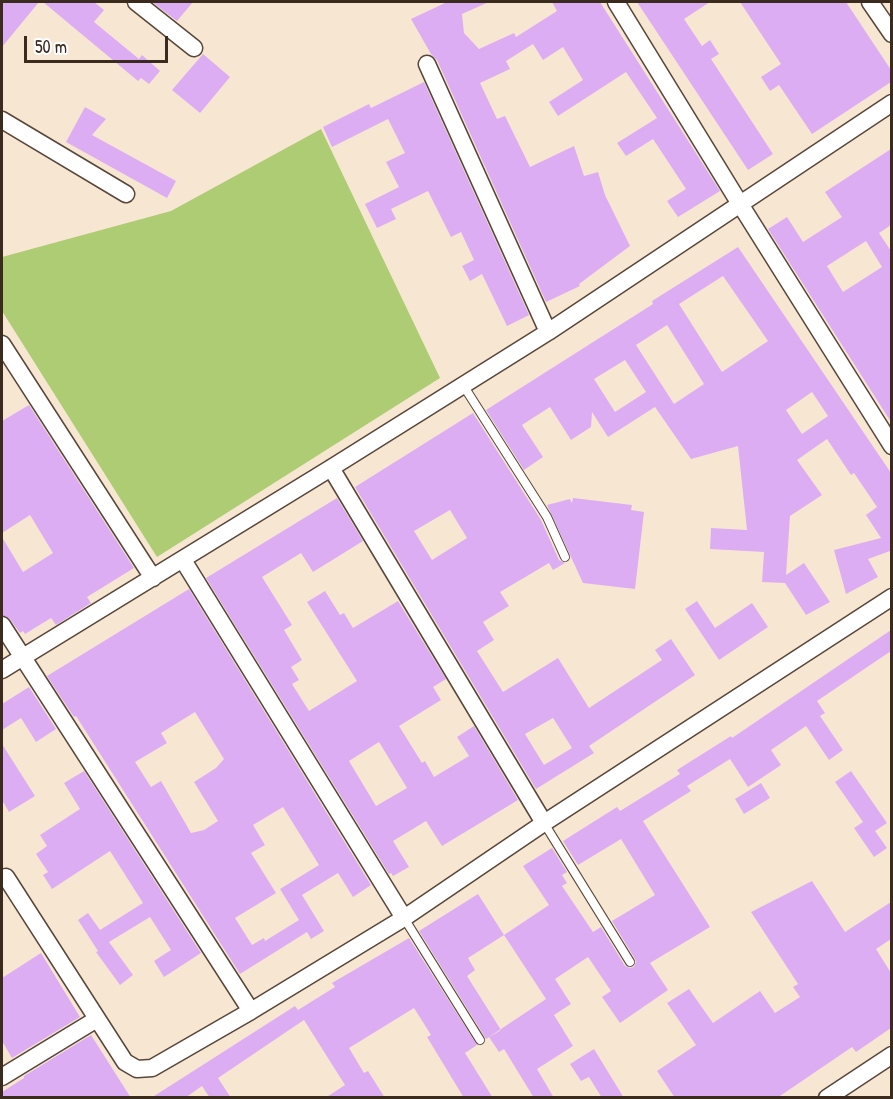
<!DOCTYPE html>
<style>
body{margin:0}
#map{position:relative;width:893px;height:1099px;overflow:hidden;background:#f7e7d2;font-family:"Patrick Hand",sans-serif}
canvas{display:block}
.frame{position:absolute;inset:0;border:3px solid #3b2a1e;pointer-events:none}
.scale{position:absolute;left:24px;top:36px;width:144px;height:27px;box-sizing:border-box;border:3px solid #3b2a1e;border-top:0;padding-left:8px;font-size:18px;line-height:21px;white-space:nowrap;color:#3b2a1e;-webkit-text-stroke:4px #fff;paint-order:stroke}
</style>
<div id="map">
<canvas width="893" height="1099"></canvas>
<div class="frame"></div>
<div class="scale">50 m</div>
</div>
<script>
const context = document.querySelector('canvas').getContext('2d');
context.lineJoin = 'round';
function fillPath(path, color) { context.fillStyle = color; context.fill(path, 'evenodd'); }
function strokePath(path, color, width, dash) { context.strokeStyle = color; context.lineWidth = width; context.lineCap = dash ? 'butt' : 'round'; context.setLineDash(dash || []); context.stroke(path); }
const green = new Path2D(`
 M321,129L440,378L157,557L2,311V257L171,211Z`);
const building = new Path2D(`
 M2,2H39L2,47Z
 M43,2H94L104,10L94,22L139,59L142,55L160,71L149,84L141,78L138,81Z
 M152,2H193L177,21Z
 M447,2H489L462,14L464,33L479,49L514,33L516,37L557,11L552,2H600L720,191L678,217L667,201L686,189L653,139L626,156L617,143L657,118L626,72L558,116L549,102L583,80L563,47L543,60L533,44L506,61L510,69L480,83L497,119L505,116L530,167L574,146L584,176L598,172L605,195L630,246L579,284L580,286L546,302L437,60L431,54L411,19Z
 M637,2H710L684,19L702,46L710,40L719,54L711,59L773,154L748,170Z
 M740,2H846L891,70V82L812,134L779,85L770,91L761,77L781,64Z
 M203,54L230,77L200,113L172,90Z
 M424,82L529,315L507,326L482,274L470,281L462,266L474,260L461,232L451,237L428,191L391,209L396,219L377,228L365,204L399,187L386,162L405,153L388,119L332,147L323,127L369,104L371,108Z
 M85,107L106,119L92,135L176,181L167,198L66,142Z
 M891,149V225L879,233L891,251V422L768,229L787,217L803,242L842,217L825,192ZM866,241L882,267L843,292L827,266Z
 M738,247L891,473V554L890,551L868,559L878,577L846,594L834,550L881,538L866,515L877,507L854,473L851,475L827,439L797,460L822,495L790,516L786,575L804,563L830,602L806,615L785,583L762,582L764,552L710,549L711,528L747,530L738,446L691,459L655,407L608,437L592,412L591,427L571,440L550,407L522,425L543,457L524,470L486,410L653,304L652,301ZM723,276L768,341L722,372L679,304ZM667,325L704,384L674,404L636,345ZM625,360L646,392L615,412L594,379ZM812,392L828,416L802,434L786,410Z
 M29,405L134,568L87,597L91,603L56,625L51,618L25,634L23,631L20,633L10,619L2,615V537L23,572L53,553L30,515L2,533V421Z
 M473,413L541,520L559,560L565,563L553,570L549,563L500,592L509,606L483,622L494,640L477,651L503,692L558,658L589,708L662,660L655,650L671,639L695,675L589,746L594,753L536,789L355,487ZM450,510L467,538L432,560L414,531ZM553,718L572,748L544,765L525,734Z
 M337,498L363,541L313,572L301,553L262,577L292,625L284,630L302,660L291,667L299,680L292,684L309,711L357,681L307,602L325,591L340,615L344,613L353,628L398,601L446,679L433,687L441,700L399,726L422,763L425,761L434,777L469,756L457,737L474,726L518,800L442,846L426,821L393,841L409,867L393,876L391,873L389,874L206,578ZM379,742L407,788L376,806L349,761Z
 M573,498L632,505L631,510L644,512L635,589L583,583L547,505L570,499L572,503Z
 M189,589L371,885L353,897L338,873L302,895L324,931L311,939L307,932L240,974L76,716L74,717L47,676ZM195,712L224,759L216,768L194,782L218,821L204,830L191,833L161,781L151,787L135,762L167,743L161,733ZM283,807L319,865L280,889L299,920L265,941L264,938L252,945L235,918L276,893L251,853L265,845L253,825Z
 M697,601L715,628L752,603L768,627L719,660L685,609Z
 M891,630V651L817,701L825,713L820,716L843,750L829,760L806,726L771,750L781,765L748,787L730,759L687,786L691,791L643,821L710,927L650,963L668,990L620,1023L602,997L611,991L588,957L555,979L571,1004L554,1015L573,1046L537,1069L554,1098H534L504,1049L499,1052L489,1037L546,999L504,935L549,905L523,866L552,848L567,872L562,875L567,883L562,886L593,932L601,927L625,966L630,968L634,967L636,962L635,959L612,921L655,895L621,839L578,865L563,841L617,807L620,811L680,774L677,770L731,736L732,738Z
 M29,687L56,729L36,742L21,718L2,730V704Z
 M2,744L35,796L9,812L2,800Z
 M84,771L201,953L164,977L154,961L171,950L150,917L109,942L133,975L120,985L96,952L98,951L78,920L88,913L100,930L143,903L110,851L52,889L43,875L48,872L36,854L47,846L40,835L80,809L64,783Z
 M851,771L887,823L875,831L887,848L874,857L854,828L863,822L835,782Z
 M761,783L770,798L744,814L735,799Z
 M812,881L845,932L891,902V939L876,949L891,973V1028L856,1052L852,1047L777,1098H675L657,1071L696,1045L667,1003L689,989L713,1023L760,991L775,1013L800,997L793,987L798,984L751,912Z
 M478,894L504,935L468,958L475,970L467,976L501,1030L486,1039L419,931Z
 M409,938L477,1045L465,1053L493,1098H464L427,1037L431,1035L414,1008L349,1048L364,1073L368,1071L385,1098H325L345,1085L304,1020L218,1078L231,1098H210L202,1086L185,1098H151L295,1006L303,1017L298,1010L335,987L332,983Z
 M41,953L80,1017L12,1058L2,1041V978Z
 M91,1035L131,1098H2V1092L24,1078V1076Z
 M594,1049L624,1098H602L589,1077L581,1081L570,1064Z`);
const service = new Path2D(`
 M463,385L547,517L565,557
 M544,823L630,962
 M404,918L480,1040`);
const minor = new Path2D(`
 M136,2L194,48
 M616,2L740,204L892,446
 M870,2L892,34
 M427,64L548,332
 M2,120L126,194
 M2,344L153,578
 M331,468L544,823
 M183,560L404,918
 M2,625L251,1011
 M2,670L331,468L548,332L892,103
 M6,877L125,1062L137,1069L152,1068L251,1011L404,918L544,823L892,597
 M2,1077L97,1019
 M827,1098L892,1055`);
fillPath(green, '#adcc73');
fillPath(building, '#ddadf4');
strokePath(service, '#574639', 10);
strokePath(minor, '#574639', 19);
strokePath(service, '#fff', 8);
strokePath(minor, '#fff', 16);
</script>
